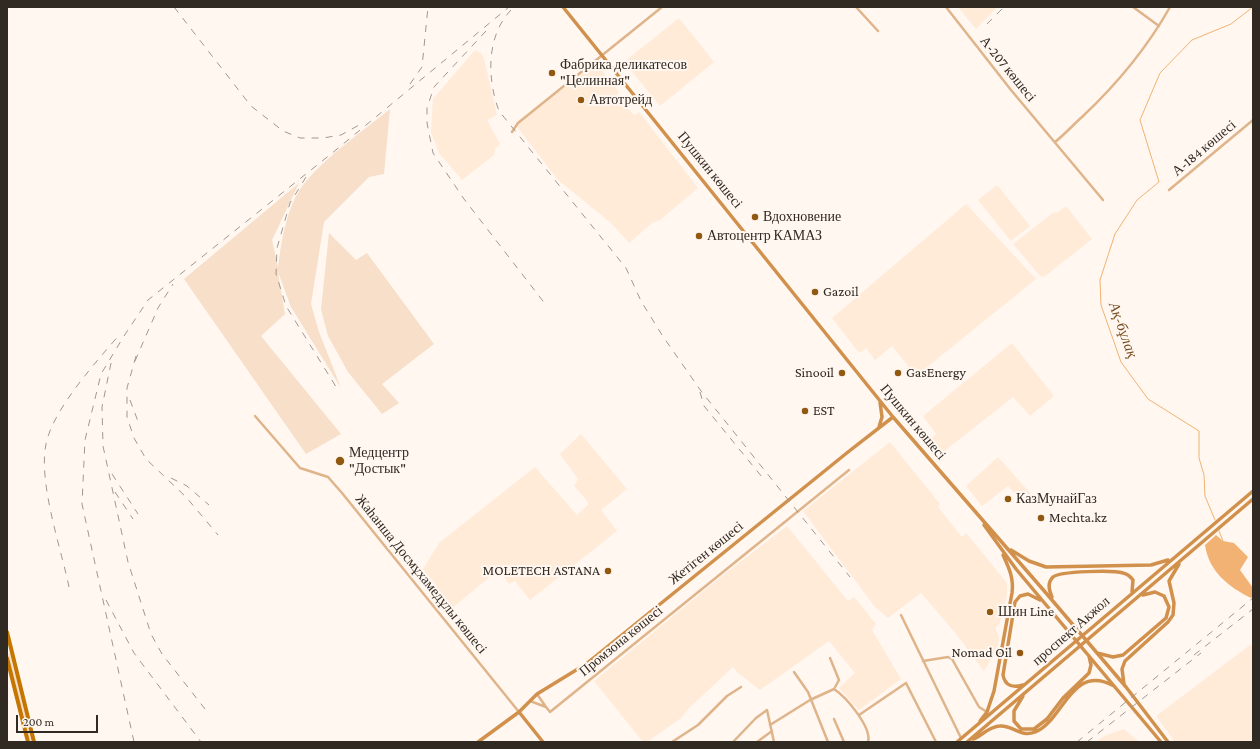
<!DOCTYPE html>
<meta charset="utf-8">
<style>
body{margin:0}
#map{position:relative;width:1260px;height:749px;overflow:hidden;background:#fff7f0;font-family:"Crimson Pro",serif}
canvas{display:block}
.frame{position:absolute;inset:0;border:8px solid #312a23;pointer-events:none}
.scale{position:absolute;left:16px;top:715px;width:82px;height:18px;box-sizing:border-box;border:2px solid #312a23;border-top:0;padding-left:5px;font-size:12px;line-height:14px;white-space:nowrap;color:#312a23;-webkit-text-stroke:3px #fff7f0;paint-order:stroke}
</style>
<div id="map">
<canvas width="1260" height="749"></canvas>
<div class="frame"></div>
<div class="scale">200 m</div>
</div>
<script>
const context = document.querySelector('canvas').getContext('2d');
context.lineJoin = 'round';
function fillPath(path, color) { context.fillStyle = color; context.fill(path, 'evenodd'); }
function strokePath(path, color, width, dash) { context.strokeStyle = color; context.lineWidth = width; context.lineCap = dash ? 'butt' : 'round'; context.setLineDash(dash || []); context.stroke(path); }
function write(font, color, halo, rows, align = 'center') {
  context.font = font + ' "Crimson Pro",serif'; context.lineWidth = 4; context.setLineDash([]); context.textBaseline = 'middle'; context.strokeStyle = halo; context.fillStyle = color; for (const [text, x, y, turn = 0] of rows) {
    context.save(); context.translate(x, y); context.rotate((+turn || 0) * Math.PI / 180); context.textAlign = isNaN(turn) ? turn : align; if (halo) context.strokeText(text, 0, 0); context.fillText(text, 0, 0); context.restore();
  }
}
const built = new Path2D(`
 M958,7H997L976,29Z
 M679,18L714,62L660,106L624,62Z
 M475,50L481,53L484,58L497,115L487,120L500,144L495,149L494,155L462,180L439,153L431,132L433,99Z
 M596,63L619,92L617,97L634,115L639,112L698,188L660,220L652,223L629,243L611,223L558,180L518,128L519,123Z
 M997,185L1030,226L1011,241L978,200Z
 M966,204L1036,279L916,376L892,346L875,360L866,348L859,353L832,318Z
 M1066,206L1092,239L1044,277L1040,276L1013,244L1054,212L1057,213Z
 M1012,343L1054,396L1030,416L1013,397L942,453L930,440L936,434L923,416Z
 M581,434L627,489L601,510L617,531L530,600L515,581L509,584L499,569L450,610L433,590L437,586L423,569L439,543L535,467L577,515L588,505V502L574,486L578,479L560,454Z
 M890,442L940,504L938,507L962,537L966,533L1007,583V595L999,625L995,628L999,637L998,646L984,671L957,635L921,593L888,618L875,607L803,511Z
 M998,457L1031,494L1022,502L1008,486L982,506L966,486Z
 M787,526L848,601L854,597L876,624L872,630L901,679L859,710L839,688L855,673L829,641L760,690L737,672L733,667L688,709L681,718L647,742H643L594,681L723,575Z
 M1250,645L1253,647V742H1175L1156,716Z
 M1124,729L1139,742H1096L1104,736Z`);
const green = new Path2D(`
 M390,109L384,174L369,177L324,222L311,304L319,332L341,388L291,307L278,272L285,314L261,336L341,434L306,454L184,279L299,183L272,240L278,267C281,245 285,217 296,196C314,164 361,133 390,109Z
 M329,233L356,260L367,253L434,344L382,384L399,403L382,414L348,372L328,336L321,309Z
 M10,653L32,742H29L8,654Z`);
const water = new Path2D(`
 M1216,535L1223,541L1234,543L1248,557L1240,570L1253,588V596L1251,598C1229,587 1209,572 1205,545Z`);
const stream = new Path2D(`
 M1215,520L1205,496L1204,475L1199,458V431L1148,399L1121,362L1101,305L1100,280L1115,234L1137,200L1159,182L1140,120L1160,73L1192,40L1231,24L1253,7
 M1219,531L1223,541`);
const street = new Path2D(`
 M856,7L878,31
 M946,7L1011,90L1103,200
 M1133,7L1159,26
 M512,132L518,123L662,7
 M1055,142C1064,135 1073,125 1082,117C1116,85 1147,48 1170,7
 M1169,190L1253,120
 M255,416L300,468L328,477L342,493L519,712
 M901,615L961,738
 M830,658L839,680L834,689C846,697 872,727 868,742
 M923,661L948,657L952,659L979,707L987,712
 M794,672L808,692L828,742
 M537,694L546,707
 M530,701L546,707L550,712L849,470
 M859,715L906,683L936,742
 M834,719L844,742
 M770,725L810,700L834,689
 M672,742L698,725L727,696L741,687
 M733,742L756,718L767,710L774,742
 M757,742L772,731`);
const secondary = new Path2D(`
 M563,7L893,417L1046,593L1126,687L1168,742
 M879,427L882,417L880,402
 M984,525L1016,569L1161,742
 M1011,550L1029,561L1046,567L1151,565L1168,560
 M1052,597C1049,590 1047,583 1053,577C1060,571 1114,570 1123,573C1128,574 1130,576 1133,580L1132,592
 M1097,653L1113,657L1123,655L1166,618L1169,607L1164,596L1155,592L1143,595
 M1124,684L1122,669L1125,661L1168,622L1173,615L1174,603L1169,581L1179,564
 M1023,685C1013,688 1005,686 1003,675L1015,602L1020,596L1028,594L1040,600
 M1023,696L1014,711V721L1021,729H1034L1047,719L1063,698L1089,673L1091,665L1089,656
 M519,712L543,742
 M980,721L987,712L994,691L1012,593C1014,578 1009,568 1003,555
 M973,739C982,736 989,726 1000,726C1013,725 1021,738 1035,732C1063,722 1071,662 1114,686
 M478,742L519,712L537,694L586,664L848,452L893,417
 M957,742L1253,491
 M967,742L1253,499`);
const primary = new Path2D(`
 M7,632L34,742
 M7,658L28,742`);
const rail = new Path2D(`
 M174,7L251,106L283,131L300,138H323L341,135L361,124
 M511,10C486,36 487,79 499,111L626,268L641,301L662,335L701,391L850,577
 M987,24L1004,7
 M486,31L434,87L427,108V123L433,153L464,199L546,305
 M410,84L422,67L428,7
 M306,177L290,203L277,248L276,274L286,306L338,390
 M136,356L127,388V417L134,438L146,459L186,497L218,535
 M135,361L158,308L173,284
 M111,363L102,407L103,446L128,562L151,634L162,654L205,709
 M700,392L704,406L762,477
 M130,400L139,424
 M112,474L138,514
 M171,478L187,486L209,505
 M115,492L133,519
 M69,587C61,548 38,482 46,444C53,409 97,361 120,334
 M106,600L134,653L201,742
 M1194,655L1253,609
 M134,742L82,504L85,440L101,374L124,336L148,300L331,154L509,7
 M1077,742L1253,598
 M1087,742L1201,653`);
const markers = [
 [552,73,4,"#915811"],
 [581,100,4,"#915811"],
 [755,217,4,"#915811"],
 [699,236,4,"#915811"],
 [815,292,4,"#915811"],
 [842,373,4,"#915811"],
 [898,373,4,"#915811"],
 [805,411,4,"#915811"],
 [340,461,5,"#915811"],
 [1008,499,4,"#915811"],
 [1041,518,4,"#915811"],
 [608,571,4,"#915811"],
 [990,612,4,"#915811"],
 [1020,653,4,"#915811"]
];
const poiNames = [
 ["Фабрика деликатесов",560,65],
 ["\"Целинная\"",560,81],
 ["Автотрейд",589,100],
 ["Вдохновение",763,217],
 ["Автоцентр КАМАЗ",707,236],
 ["Gazoil",823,292],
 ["Sinooil",834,373,"right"],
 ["GasEnergy",906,373],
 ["EST",813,411],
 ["Медцентр",349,453],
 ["\"Достык\"",349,469],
 ["КазМунайГаз",1016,499],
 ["Mechta.kz",1049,518],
 ["MOLETECH ASTANA",600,571,"right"],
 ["Шин Line",998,612],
 ["Nomad Oil",1012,653,"right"]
];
const streetNames = [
 ["А-207 көшесі",1008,69,51],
 ["А-184 көшесі",1204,148,-40],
 ["Пушкин көшесі",710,170,51],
 ["Пушкин көшесі",913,422,50],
 ["Жетіген көшесі",706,553,-39],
 ["Жаһанша Досмұхамедұлы көшесі",421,574,51],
 ["проспект Акжол",1071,631,-41],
 ["Промзона көшесі",621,641,-39]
];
const waterNames = [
 ["Ақ-бұлақ",1123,330,70]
];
fillPath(built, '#ffebd8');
fillPath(green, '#f7dfc9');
fillPath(water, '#f1b273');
strokePath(stream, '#f1b273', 1);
strokePath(street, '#e0b48a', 2.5);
strokePath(secondary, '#d1914d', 3.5);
strokePath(primary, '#c57600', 4);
strokePath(rail, '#9f9891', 1, [7, 7]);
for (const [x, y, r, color] of markers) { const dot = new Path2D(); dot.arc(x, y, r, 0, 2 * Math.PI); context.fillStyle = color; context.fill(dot); strokePath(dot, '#fff7f0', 1.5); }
write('14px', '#312a23', '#fff7f0', poiNames, 'left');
write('14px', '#312a23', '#fff7f0', streetNames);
write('italic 15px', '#764c1e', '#fff7f0', waterNames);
</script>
